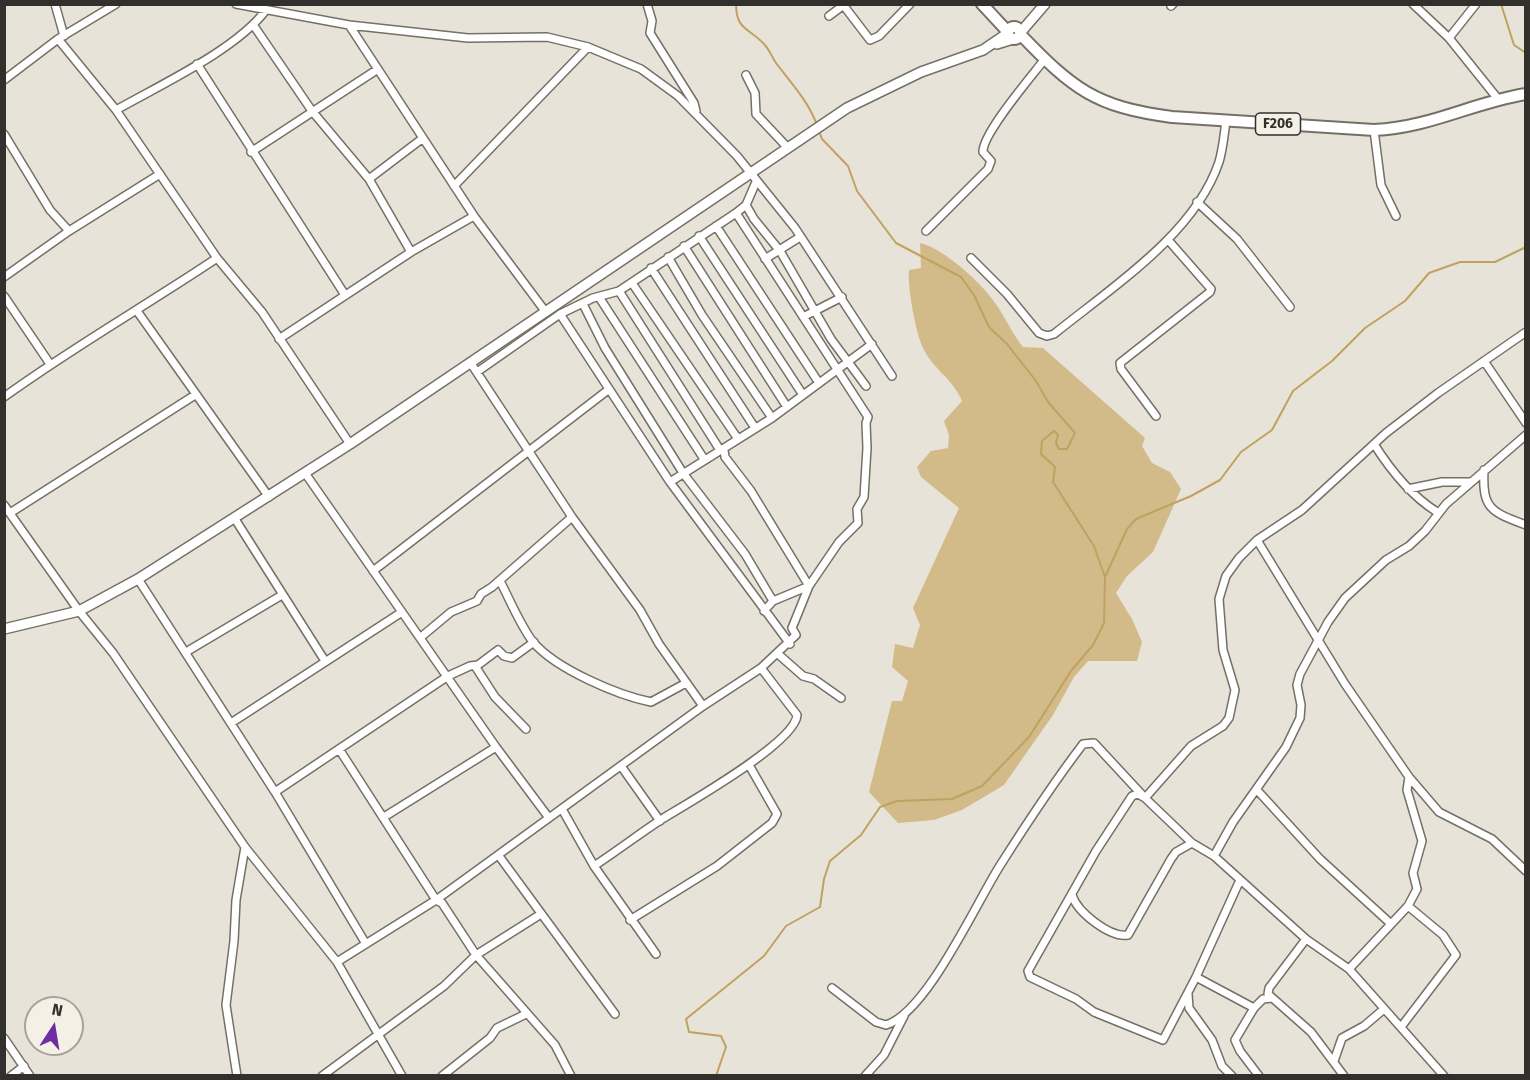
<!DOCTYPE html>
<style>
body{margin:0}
#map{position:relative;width:1530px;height:1080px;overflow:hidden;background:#e8e3d8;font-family:"Fira Sans",sans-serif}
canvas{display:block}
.frame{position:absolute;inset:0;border:6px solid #32302c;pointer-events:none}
.north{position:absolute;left:24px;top:996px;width:60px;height:60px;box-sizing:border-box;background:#f5f0e5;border:2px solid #a7a39b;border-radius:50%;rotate:12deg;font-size:16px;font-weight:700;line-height:24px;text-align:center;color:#32302c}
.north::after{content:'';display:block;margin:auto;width:21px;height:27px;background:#6e2ea3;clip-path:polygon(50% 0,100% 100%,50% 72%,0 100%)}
</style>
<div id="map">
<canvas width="1530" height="1080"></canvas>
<div class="frame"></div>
<div class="north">N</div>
</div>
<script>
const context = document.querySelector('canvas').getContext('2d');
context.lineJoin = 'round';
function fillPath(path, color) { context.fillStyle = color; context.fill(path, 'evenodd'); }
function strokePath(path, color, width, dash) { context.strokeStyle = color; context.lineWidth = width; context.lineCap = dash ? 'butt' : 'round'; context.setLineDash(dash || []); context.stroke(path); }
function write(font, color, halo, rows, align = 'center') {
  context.font = font + ' "Fira Sans",sans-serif'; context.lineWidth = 4.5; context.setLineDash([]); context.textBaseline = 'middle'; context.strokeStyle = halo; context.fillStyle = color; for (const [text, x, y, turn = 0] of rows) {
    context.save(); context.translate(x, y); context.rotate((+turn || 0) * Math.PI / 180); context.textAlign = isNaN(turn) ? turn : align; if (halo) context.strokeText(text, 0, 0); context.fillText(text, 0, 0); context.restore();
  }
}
const green = new Path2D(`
 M920,243C944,248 985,286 998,307C1007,321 1012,333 1023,347L1043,348L1145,438L1142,446L1152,463L1170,472L1181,489L1153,552L1127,576L1116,593L1132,619L1142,642L1137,661H1088L1074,677L1053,715L1004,785L962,810L934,820L898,823L869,792L892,701H902L908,681L892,667L895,644L913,648L920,625L913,608L959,508L921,477L917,467L931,451L948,448L949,435L944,421L962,401C953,379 933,369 923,348C916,334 907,286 909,270L921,268Z`);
const stream = new Path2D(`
 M736,4C736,30 749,28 764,44C769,49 772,57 776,63C792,84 808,101 817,125
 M1501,4L1514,45L1526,53
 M819,131L822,139L848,166L857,191L896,243L961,277L974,295L989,327L1007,344L1036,381L1048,402L1075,433L1067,449H1059L1056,443L1058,435L1054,431L1042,441L1041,454L1055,467L1053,482L1094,546L1105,577
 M716,1076L726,1047L721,1036L689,1032L686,1019L764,956L786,926L820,907L824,879L830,861L861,835L880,807L897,801L952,799L982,786L1029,737L1071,671L1093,645L1104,623L1105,577L1127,529L1136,519L1191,496L1220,480L1241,452L1272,430L1293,391L1332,361L1365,328L1405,301L1429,273L1460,262H1495L1526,247`);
const minor = new Path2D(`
 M55,4L64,36
 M236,4L349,25L474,216L545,311
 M647,4L652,21L650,33L694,103L696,111
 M1413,4L1449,38L1498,99
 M844,6L870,40L879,36L910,4
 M1171,6L1173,4
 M829,16L845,4
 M349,25L468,38L547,37L588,47L641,69L678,96L737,156L795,228L892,376
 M254,26L312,111L369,179L411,252
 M1449,38L1476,4
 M58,39L116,110L217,258L262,312L350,444
 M197,64L345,295
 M746,75L755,93L756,114L788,148
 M4,80L58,39L116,4
 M116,110C160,85 236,50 266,10
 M1374,130L1381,185L1396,216
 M4,134L50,210L69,231
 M251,152L378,69
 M369,179L423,138
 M454,186L588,47
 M1197,202L1237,239L1290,307
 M746,205L754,219L780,251L831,339L866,386
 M736,213L868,417L866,423L867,448L864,497L857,509L858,523L839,542L809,586L773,601L764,611
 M716,226L819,383
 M926,231L988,169L991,161L983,152C982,134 1031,77 1044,60
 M699,236L803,395
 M684,246L787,407
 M668,257L702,315L772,418
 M971,258L1007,294L1039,333L1047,336L1054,334C1111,288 1195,234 1219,162C1223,149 1224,135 1226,121
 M765,259L800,237
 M651,268L755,428
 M4,277L69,231L160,174
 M632,283L738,439
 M4,296L50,364
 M599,297L704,459
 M583,304L605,348L683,473L745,554L773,601
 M137,311L269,497
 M560,314L670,482L790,644
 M803,317L842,297
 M279,339L411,252L474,216
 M1484,361L1526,423
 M470,362L572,517L640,610L659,644L703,706
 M477,372L560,314L593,298L619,291L736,213L746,205L756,182
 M4,397C73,347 147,305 217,258
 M1156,416L1121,369L1120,363L1210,292L1211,289L1169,241
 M1374,444C1391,471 1410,495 1437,512
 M1484,470C1482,509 1491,512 1526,525
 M305,473L496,747L549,818
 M670,482L772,418L872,344
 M1408,489L1442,482H1470
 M4,505L79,611L113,653L245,847L337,962L402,1076
 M10,513L195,395
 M235,519L325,661
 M1257,540L1345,684L1409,777L1439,812L1492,839L1526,871
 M373,571L608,390
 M138,579L275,792L366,944
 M500,581C510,600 520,625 533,642C556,669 617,695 651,702L686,683
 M421,637L451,612L477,601L481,594L492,587L572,517
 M186,652L282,595
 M778,654L803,676L814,679L841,698
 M475,666L495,697L526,729
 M231,723L402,612
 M339,749L436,900L442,903L476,955L555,1045L571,1076
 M621,766L660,821
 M1257,790L1320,859L1390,923
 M275,792L448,676L470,666L478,665L498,650L504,656L512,658L534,642
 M562,809L594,866L656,954
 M384,817L496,747
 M499,856L615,1014
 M1214,856L1233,822L1286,747L1300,718L1301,705L1297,685L1300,674L1328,622L1345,598L1386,560L1409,546L1425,531L1446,504L1526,435
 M594,866C617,851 639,834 662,819C688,803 796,742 797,715L761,668
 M1240,880L1196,977L1163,1040L1094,1012L1076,999L1030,977L1028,971L1096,851L1132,796L1138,794L1145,798L1191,746L1223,726L1229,718L1235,690L1223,650L1219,599L1226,576L1239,558L1257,540L1302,510L1386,433L1438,393L1526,332
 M1072,895C1077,912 1110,938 1128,935L1171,859L1176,852L1192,843
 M1408,906L1417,889L1413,873L1422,841L1407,790L1409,777
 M630,920L717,866L772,823L777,814L749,765
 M1306,939L1269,988L1268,994L1311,1032L1344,1076
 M337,962L436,900L703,706L761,668L796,635L792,628L809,586L751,491L725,457L724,450H720L619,291
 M1349,969L1408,906L1443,935L1456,955L1401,1027
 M1196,977L1254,1008L1235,1040L1240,1051L1259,1076
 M832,988L876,1022L886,1025C927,1013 977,901 1001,864C1027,823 1054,782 1083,744L1094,743L1145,798L1192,843L1214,856L1306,939L1349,969L1444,1076
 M1188,994L1189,1008L1212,1040L1222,1066L1232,1076
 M1254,1008L1263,999L1272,998
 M4,1038L30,1076
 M1334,1061L1342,1038L1364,1026L1384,1009
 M11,1076L24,1066
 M237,1076L226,1005L234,941L236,900L245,847
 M322,1076L444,986L476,955L541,914
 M442,1076L490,1038L497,1028L526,1014
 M865,1076L884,1055L904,1016`);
const secondary = new Path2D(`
 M1020,33L1045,4
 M997,44L1013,39
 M4,629L79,611L138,579L350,444L847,108L921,72L983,50L1008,33`);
const primary = new Path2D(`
 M982,4L1008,32
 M1008 33a6 6 0 1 1 12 0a6 6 0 1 1-12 0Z
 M1020,34C1073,89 1095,107 1172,117L1374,130C1432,127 1471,103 1526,94`);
const shields = [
 [1278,124,45]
];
const shieldNames = [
 ["F206",1278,124]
];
fillPath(green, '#d2bb89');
strokePath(stream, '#c0a260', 2);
strokePath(minor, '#757066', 10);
strokePath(secondary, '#757066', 12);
strokePath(primary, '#757066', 14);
strokePath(minor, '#fff', 7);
strokePath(secondary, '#fff', 9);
strokePath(primary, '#fff', 10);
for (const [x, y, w] of shields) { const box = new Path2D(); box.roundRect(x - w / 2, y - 11, w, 22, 4.5); context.fillStyle = '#f5f0e5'; context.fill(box); strokePath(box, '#32302c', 1.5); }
write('bold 14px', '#32302c', null, shieldNames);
</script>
